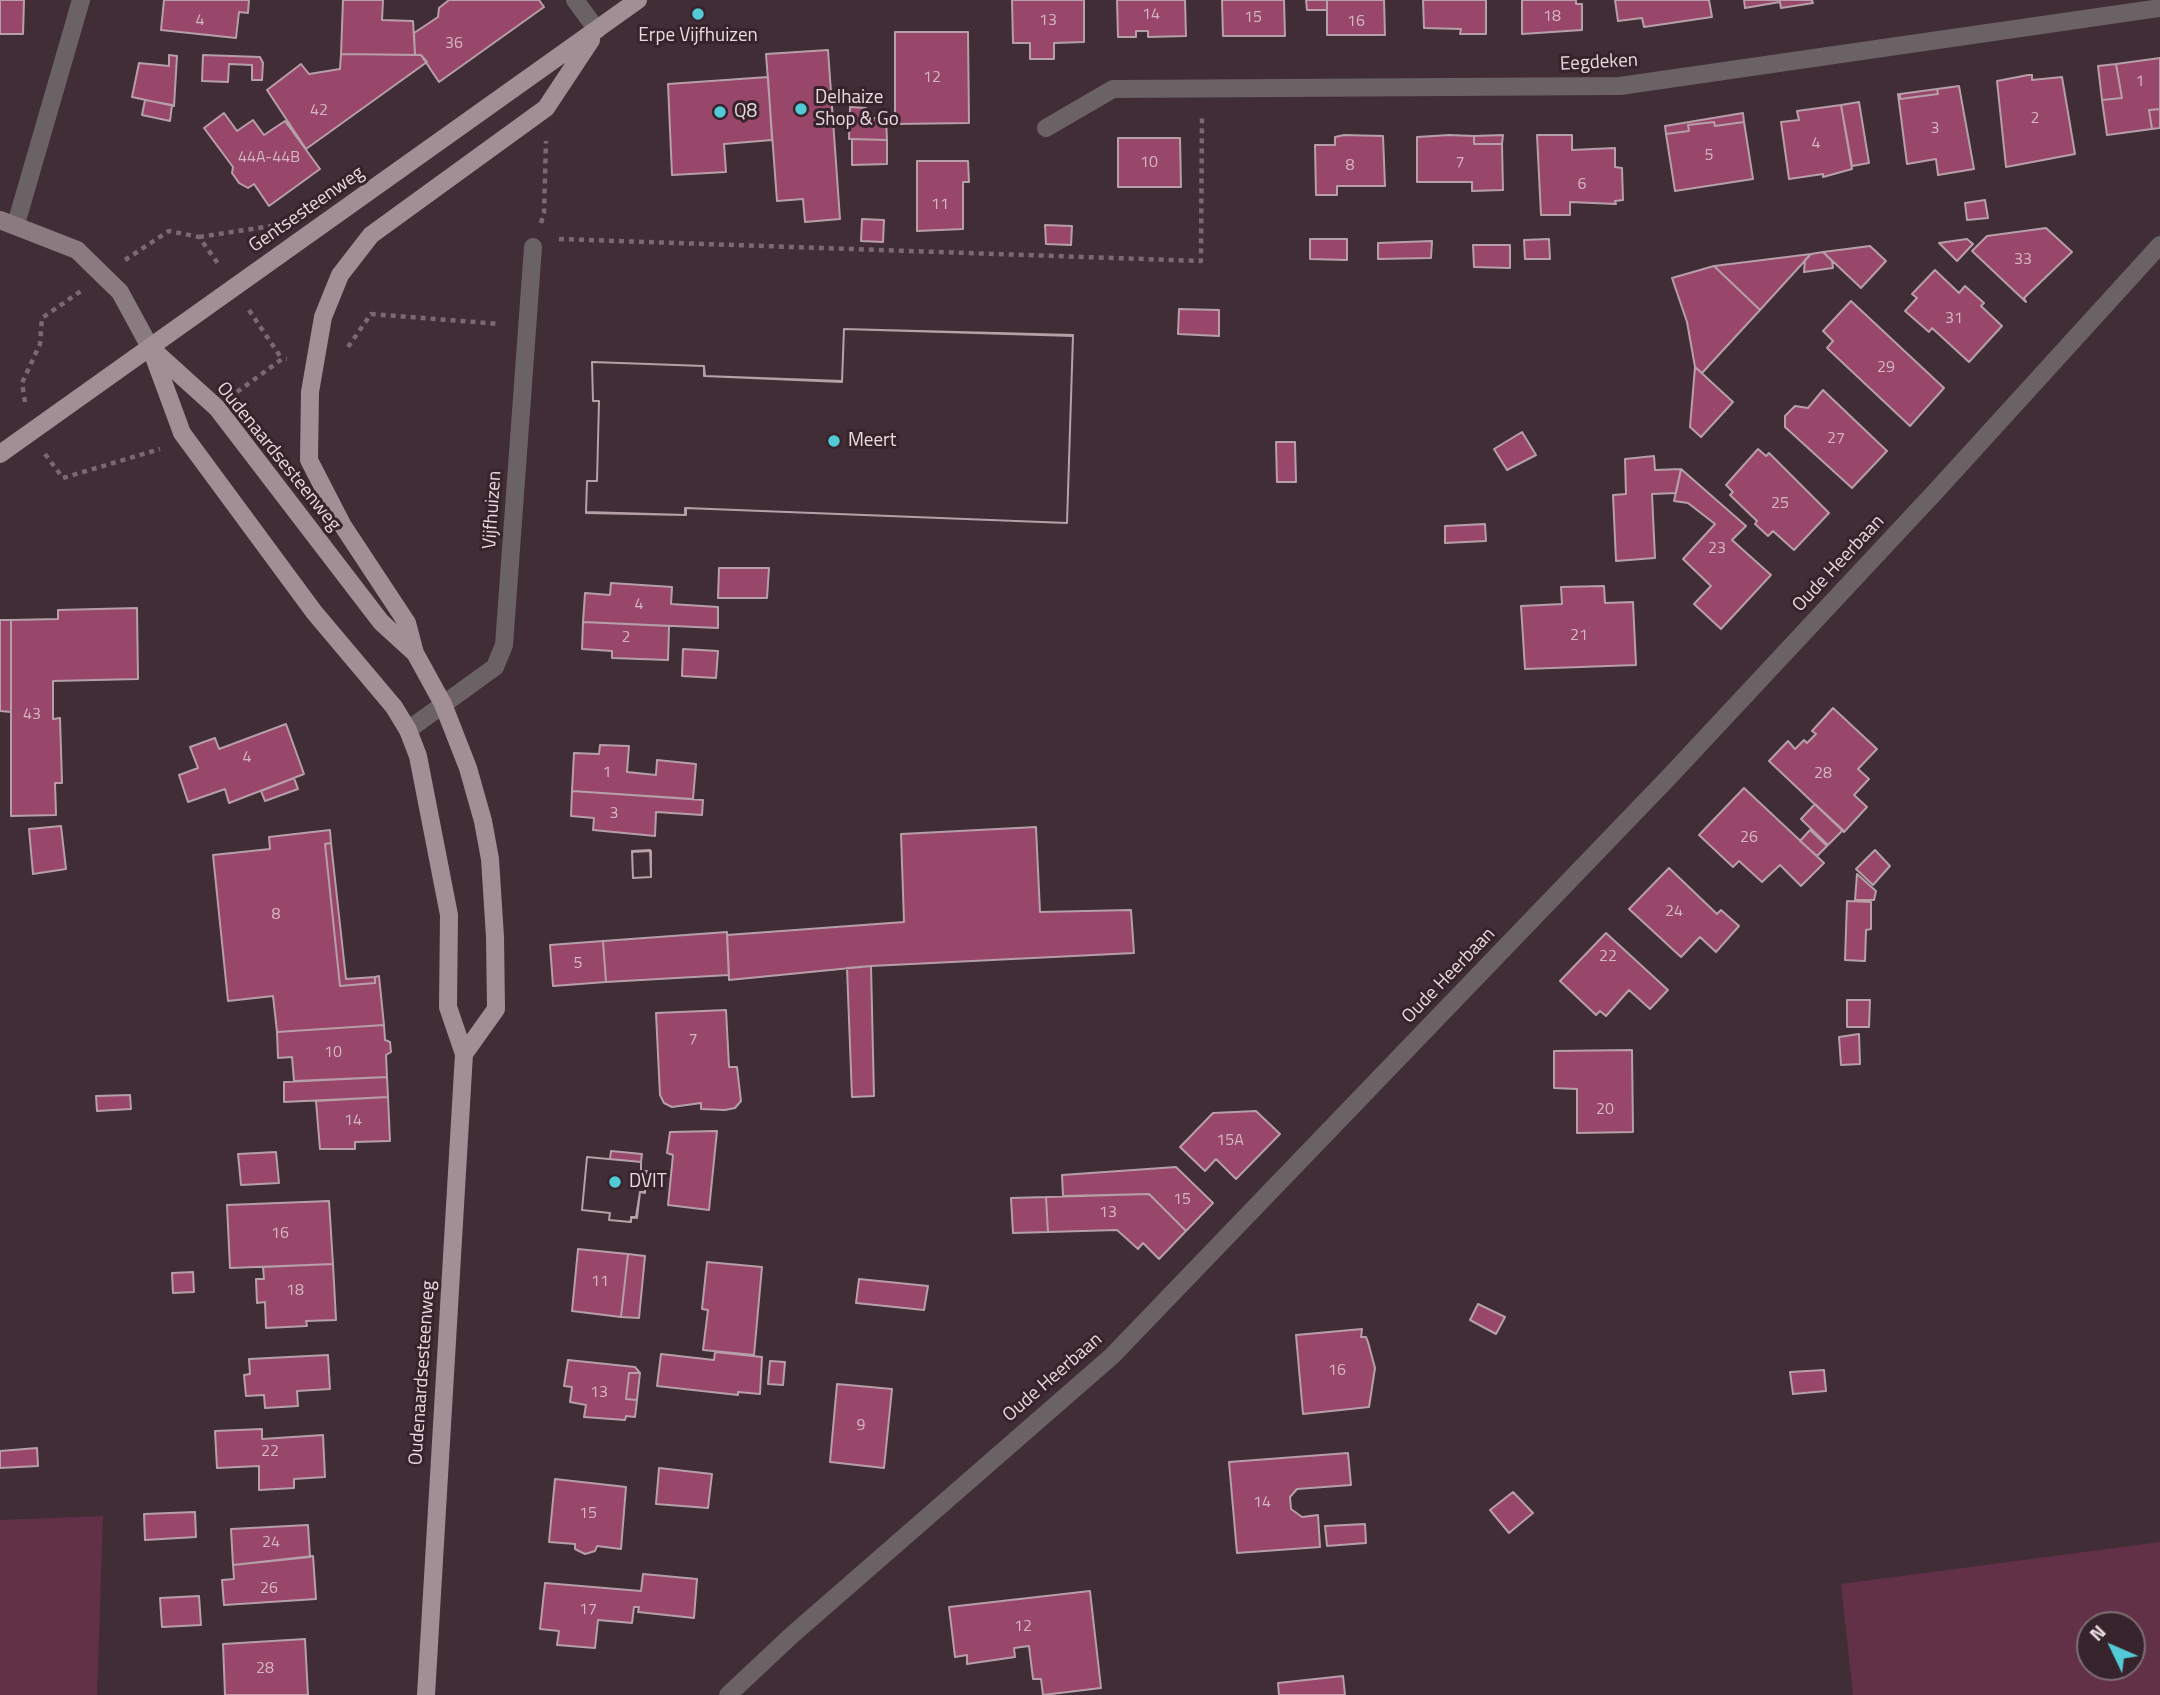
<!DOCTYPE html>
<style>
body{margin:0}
#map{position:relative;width:2160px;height:1695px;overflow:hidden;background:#402d35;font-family:"Titillium Web",sans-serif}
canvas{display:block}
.north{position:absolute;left:2076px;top:1611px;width:70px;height:70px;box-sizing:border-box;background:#36232b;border:2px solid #7d6d73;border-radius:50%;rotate:314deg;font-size:19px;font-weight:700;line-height:28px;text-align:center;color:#e8dbdf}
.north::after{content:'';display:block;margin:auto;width:24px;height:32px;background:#52cbd7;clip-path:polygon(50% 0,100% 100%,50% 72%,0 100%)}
</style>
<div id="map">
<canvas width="2160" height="1695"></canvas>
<div class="north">N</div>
</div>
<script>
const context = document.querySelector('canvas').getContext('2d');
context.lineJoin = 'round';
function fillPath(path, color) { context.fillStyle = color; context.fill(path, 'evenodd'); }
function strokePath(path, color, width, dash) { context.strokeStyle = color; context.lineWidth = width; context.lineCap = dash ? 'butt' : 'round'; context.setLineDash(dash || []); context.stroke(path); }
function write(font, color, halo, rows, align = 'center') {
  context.font = font + ' "Titillium Web",sans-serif'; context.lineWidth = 6; context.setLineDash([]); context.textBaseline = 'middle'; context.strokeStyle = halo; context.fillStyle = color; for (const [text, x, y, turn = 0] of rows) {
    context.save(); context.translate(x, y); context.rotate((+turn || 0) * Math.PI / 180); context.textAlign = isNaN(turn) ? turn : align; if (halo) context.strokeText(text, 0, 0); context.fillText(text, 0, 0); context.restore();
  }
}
const green = new Path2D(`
 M103,1516L97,1695H0V1520Z
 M2160,1542V1695H1853L1841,1584ZM2132,1625V1667H2090V1625Z`);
const building = new Path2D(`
 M0,0H24L23,34H0Z
 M164,0H249L248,13L239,12L236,38L161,30Z
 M343,0H383L382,20L413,21L415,55L341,54Z
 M449,0H539L544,7L439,82L421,55H415L414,33L438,17L439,8Z
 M1012,0H1084V42L1054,43V59H1030V43H1013Z
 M1117,0H1185L1186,36L1148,37V31H1136V37H1118Z
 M1222,0H1284L1285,36H1223Z
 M1306,0H1327V10H1307Z
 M1327,0H1384L1385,35H1327Z
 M1423,0H1486V34H1460L1461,29L1424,28Z
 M1522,0H1576V4H1582V30L1522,34Z
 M1615,0H1709L1712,17L1644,27L1642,18L1618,21Z
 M1744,0H1812L1813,3L1781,8L1780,2L1745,8Z
 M895,32H968L969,123L895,124Z
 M828,50L840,219L805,222L803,199L777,201L766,54Z
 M341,54L421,55L427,62L306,149L267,90L301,64L309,74L340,69Z
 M169,55L177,56L174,106L132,97L139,63L169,66Z
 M203,55L260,57L263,63L262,80H252V65L229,64L228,82L202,81Z
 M2160,58V109L2149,110L2152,129L2107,135L2102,100L2122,98L2116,64Z
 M2116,64L2122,98L2102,100L2098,66Z
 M2028,75H2032V80L2062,77L2075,154L2006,167L1997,81Z
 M768,77L772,140L724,144L726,172L672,175L668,84Z
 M1959,86L1974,169L1938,175L1936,159L1907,164L1898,94L1900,99L1938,94L1937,89Z
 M1937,89L1938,94L1900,99V94Z
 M145,100L172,105L170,121L142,115Z
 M1859,102L1869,163L1852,166L1841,105Z
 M1841,105L1852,169L1823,177V174L1789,179L1781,122L1799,120L1797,111Z
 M850,107L866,108V118H886L887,140L849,139Z
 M2160,109V128L2152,129L2149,110Z
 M224,113L237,131L253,120L264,135L285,121L320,169L269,206L254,184L248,188L239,183L232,173L233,167L204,128Z
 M1743,113L1744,122L1715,126L1714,122L1688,125L1689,131L1666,134L1665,126Z
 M1714,122L1715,126L1744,122L1753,179L1675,191L1666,134L1689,131L1688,125Z
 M1344,135L1383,136L1385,186H1337V195H1316L1315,145H1335V137Z
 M1449,135L1474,136V144H1502L1503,190L1472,191V182H1417V137Z
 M1503,135L1502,144H1474V136Z
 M1537,135H1572V150L1615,148V167L1622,168L1623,200L1615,201L1616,204L1570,202V215H1541Z
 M1118,138H1180L1181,187H1118Z
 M852,139L887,140V164L852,165Z
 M917,161H968L969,182H963V229L917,231Z
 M1985,200L1988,218L1967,220L1965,203Z
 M862,219L884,220L883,242L861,241Z
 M1045,225L1072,226L1071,245L1046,244Z
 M2046,228L2072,252L2024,298L2026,302L1972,251L1987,236Z
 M1310,239H1347V260L1310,259Z
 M1549,239L1550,259H1525L1524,240Z
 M1967,239L1973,244L1957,261L1939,243Z
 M1432,241L1431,258L1378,259V243Z
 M1473,245H1510V268L1474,267Z
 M1870,246L1886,261L1861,288L1823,252Z
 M1823,252L1832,261L1833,268L1804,272L1805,260L1811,254Z
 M1811,254L1760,310L1714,266Z
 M1714,266L1760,310L1702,373L1695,367L1687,322L1672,278Z
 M1935,270L1959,293L1965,286L1984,303L1981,306L2002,326L1969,362L1932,328L1929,332L1905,311L1917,298L1912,294Z
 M1851,301L1944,388L1910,426L1827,348L1833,341L1823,331Z
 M1179,309L1219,310V336L1178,334Z
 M844,329L1073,335L1067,523L686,508V515L586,512L587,481H597L599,401H593L592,362L704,366L705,376L842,381Z
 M844,329L1073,336L1067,523L685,508V515L586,513L587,481H597L599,401H593L592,362L704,366V376L842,382Z
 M1695,367L1733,402L1701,437L1690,427Z
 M1823,390L1887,451L1852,488L1785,427V416L1795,406L1808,408Z
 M1522,432L1536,455L1507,470L1494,449Z
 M1276,442H1295L1296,482H1277Z
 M1758,449L1766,456L1769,453L1829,513L1794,550L1773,531L1768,536L1755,524L1757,521L1730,495L1733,492L1726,485Z
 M1654,456L1655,470L1681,469L1676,493L1652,494L1655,558L1616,561L1613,495L1626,494L1625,459Z
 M1681,469L1746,526L1732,540L1771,575L1721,629L1694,604L1711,586L1683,559L1715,524L1688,503L1674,501Z
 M1485,524L1486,541L1445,543V526Z
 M719,568H769L767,598H718Z
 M611,583L672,587L671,604L718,607V628L583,622L585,593L610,595Z
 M1604,586L1605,603L1633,602L1636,665L1525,669L1521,606L1562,604L1561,587Z
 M137,608L138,679L53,681V719L60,718L62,783H55L56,815L11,816V620L58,619V610Z
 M0,620H11V712L0,711Z
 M583,622L669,626L668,660L612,658V651L582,649Z
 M683,649L718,651L716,678L682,676Z
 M1833,708L1877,749L1858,769L1869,779L1854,795L1867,807L1844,832L1769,761L1788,741L1795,749L1804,740L1807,743L1816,734L1812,731Z
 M286,724L304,774L229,803L225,789L188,802L179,775L198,768L190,747L215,738L219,749Z
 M600,745L629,746L627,772L656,775L657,760L696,764L693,799L572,791L574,753L599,754Z
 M294,778L298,789L265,801L261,791Z
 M1744,788L1824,863L1801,886L1780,865L1762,882L1739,861L1733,867L1699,835Z
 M572,791L703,800L702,815L656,812L655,836L593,830L594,818L571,816Z
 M1815,804L1843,830L1828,845L1801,819Z
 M61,826L66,869L33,874L29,829Z
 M1036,827L1040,912L1131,910L1134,953L871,966L729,980L727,935L904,922L901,834Z
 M330,830L331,843L325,844L340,986L375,983V977L379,976L384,1025L277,1032L273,996L228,1001L213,855L270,849L269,837Z
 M1810,830L1827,846L1817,856L1800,841Z
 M331,843L346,979L375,977V983L340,986L325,844Z
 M650,850L651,877L633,878L632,851Z
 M1875,850L1890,866L1873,885L1856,869Z
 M651,851V877L633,878L632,852Z
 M1669,868L1717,914L1721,910L1739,926L1716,952L1700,937L1681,957L1629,909Z
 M1857,874L1876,891L1874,900H1855Z
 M1847,901L1871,902V929L1866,930L1865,961L1845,960Z
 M727,932L729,975L606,982L603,941Z
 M1606,933L1668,990L1650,1009L1629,990L1606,1016L1600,1011L1596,1015L1560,981Z
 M603,941L606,982L553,986L550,945Z
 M871,966L874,1096L852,1097L847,968Z
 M1847,1000H1870L1869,1027H1847Z
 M726,1010L729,1067H737L741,1101L735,1108L725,1110L701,1109V1103L672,1107L664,1103L660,1095L656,1013Z
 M384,1025L385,1040L390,1042L391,1052L386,1055L387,1077L294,1081L292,1057L278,1058L277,1032Z
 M1859,1034L1860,1064L1841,1065L1839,1037Z
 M1632,1050L1633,1132L1577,1133V1089L1554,1088V1051Z
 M387,1077L388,1097L284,1102V1082Z
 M130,1095L131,1109L97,1111L96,1096Z
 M388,1097L390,1141L355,1142V1149H320L316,1101Z
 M1256,1111L1280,1134L1236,1179L1216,1159L1205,1171L1180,1147L1213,1113Z
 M717,1131L709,1210L668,1205L673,1155L667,1153L670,1132Z
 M611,1151L642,1154L641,1162L610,1159Z
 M276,1152L279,1183L241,1185L238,1154Z
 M587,1157L641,1162V1171H647L645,1192H640L636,1217H632L630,1222L609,1220L610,1213L582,1210Z
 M587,1157L641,1162V1171H646L645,1193L640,1192L637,1218L631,1217V1222L609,1220L610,1213L582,1210Z
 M1176,1167L1213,1203L1186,1231L1149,1194L1063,1196L1062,1175Z
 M1149,1194L1186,1231L1159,1259L1143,1243L1138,1249L1117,1230L1048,1232L1046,1197Z
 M1046,1197L1048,1232L1013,1233L1011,1198Z
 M329,1201L333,1264L230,1268L227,1205Z
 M578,1249L628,1254L621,1317L572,1311Z
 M628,1254L645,1256L639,1318L621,1317Z
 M707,1262L762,1267L754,1355L703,1350L708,1310L702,1309Z
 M333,1264L336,1320L306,1321L307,1326L266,1328L265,1302L257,1303L256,1279H264L263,1267Z
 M193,1272L194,1292L173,1293L172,1273Z
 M859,1279L928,1286L924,1310L856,1303Z
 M1478,1304L1505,1317L1496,1334L1470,1320Z
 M1362,1329L1361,1337H1366L1368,1342L1375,1368L1369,1407L1303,1414L1296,1335Z
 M715,1352L762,1357L760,1394L738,1392V1395L657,1386L661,1354L714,1360Z
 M328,1355L330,1389L297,1391L298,1406L265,1408L264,1395L246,1396L244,1375L250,1374L249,1359Z
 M568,1360L635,1367L640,1373H629L626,1399L637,1400L635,1417L626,1416L625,1420L584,1417L586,1405L570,1402L572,1387L564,1386Z
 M770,1361L785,1362L783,1385L768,1384Z
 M1824,1370L1826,1391L1793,1394L1790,1372Z
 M629,1373H640L637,1400L626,1399Z
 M837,1384L892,1389L884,1468L830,1462Z
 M262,1429V1439L323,1435L325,1477L294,1479V1488L259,1490V1466L217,1468L215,1431Z
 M37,1448L38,1466L0,1468V1451Z
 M1348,1453L1351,1485L1297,1489L1290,1497L1291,1509L1302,1517L1318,1515L1320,1547L1237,1553L1229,1462Z
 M659,1468L712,1474L708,1508L656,1504Z
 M555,1479L626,1487L621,1549L597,1546L595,1551L585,1554L575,1549V1544L549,1542Z
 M1513,1492L1533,1513L1509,1533L1490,1510Z
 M195,1512L196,1537L145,1540L144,1514Z
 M1365,1524L1366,1543L1327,1546L1325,1526Z
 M308,1525L310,1557L233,1565L231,1529Z
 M313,1556L316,1599L224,1605L222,1580L234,1579L233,1565Z
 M643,1574L697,1579L694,1618L638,1612L639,1607H634L632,1623L598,1620L595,1648L557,1645L559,1631L540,1629L545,1583L641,1591Z
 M1090,1591L1101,1688L1043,1695L1041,1679H1033L1029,1646L1014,1648L1015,1657L967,1664V1655L955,1657L949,1607Z
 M199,1596L201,1625L162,1627L160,1598Z
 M305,1639L308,1695H225L223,1644Z
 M1343,1676L1345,1695H1279L1278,1683Z`);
const path = new Path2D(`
 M541,223L544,213L546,141
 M199,237L271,226
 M559,239L1201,261L1202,114
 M125,260L169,231L199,237L219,265
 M249,310L282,359
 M348,347L371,314L500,324
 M237,392L282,359H287
 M25,402L22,383L40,344L42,318L81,291
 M45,454L63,478L160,449`);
const lane = new Path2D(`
 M575,0L597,30`);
const street = new Path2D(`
 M1046,128L1113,89L1620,86L2160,8
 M16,224L81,0
 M408,730L495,667L504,645L533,247
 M728,1695L792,1635L1112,1356L1669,777L1936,491L2160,245`);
const secondary = new Path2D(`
 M0,220L77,250L120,292L151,349`);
const primary = new Path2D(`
 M151,349L182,433L314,612L394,707L408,730L418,756L449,915L448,1007L464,1054L426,1695
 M154,351L217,408L381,622L415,653L443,704L468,768L483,821L490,859L495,937L496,1009L464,1054
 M0,454L638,0
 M415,653L407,623L343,526L309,460L310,392L323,317L340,275L371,235L546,108L591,40`);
const markers = [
 [698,14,7,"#52cbd7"],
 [801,109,7,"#52cbd7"],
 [720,112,7,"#52cbd7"],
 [834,441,7,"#52cbd7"],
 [615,1182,7,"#52cbd7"]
];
const numberNames = [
 ["14",1151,15],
 ["18",1552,17],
 ["15",1253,18],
 ["4",200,21],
 ["13",1048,21],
 ["16",1356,22],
 ["36",454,44],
 ["12",932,78],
 ["1",2140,82],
 ["42",319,111],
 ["2",2035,119],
 ["3",1935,129],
 ["4",1816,144],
 ["5",1709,156],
 ["44A-44B",269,158],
 ["10",1149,163],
 ["7",1460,163],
 ["8",1350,166],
 ["6",1582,185],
 ["11",940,205],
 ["33",2023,260],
 ["31",1954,319],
 ["29",1886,368],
 ["27",1836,439],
 ["25",1780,504],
 ["23",1717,549],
 ["4",639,605],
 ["21",1579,636],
 ["2",626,638],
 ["43",32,715],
 ["4",247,758],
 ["1",607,773],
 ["28",1823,774],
 ["3",614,814],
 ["26",1749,838],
 ["24",1674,912],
 ["8",276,915],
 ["22",1608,957],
 ["5",578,964],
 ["7",693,1040],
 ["10",333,1053],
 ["20",1605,1110],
 ["14",353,1121],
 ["15A",1230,1141],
 ["15",1182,1200],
 ["13",1108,1213],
 ["16",280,1234],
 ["11",600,1282],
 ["18",295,1291],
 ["16",1337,1371],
 ["13",599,1393],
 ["9",861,1426],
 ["22",270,1452],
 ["14",1262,1503],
 ["15",588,1514],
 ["24",271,1543],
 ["26",269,1589],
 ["17",588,1610],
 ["12",1023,1627],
 ["28",265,1669]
];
const poiNames = [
 ["Erpe Vijfhuizen",698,36,"center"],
 ["Delhaize",815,98],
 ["Shop & Go",815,120],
 ["Q8",734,112],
 ["Meert",848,441],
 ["DVIT",629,1182]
];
const streetNames = [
 ["Eegdeken",1599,63,-3],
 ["Gentsesteenweg",307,210,-35],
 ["Oudenaardsesteenweg",278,457,51],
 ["Vijfhuizen",493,510,-86],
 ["Oude Heerbaan",1839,564,-47],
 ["Oude Heerbaan",1449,976,-46],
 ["Oudenaardsesteenweg",423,1373,-86],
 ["Oude Heerbaan",1053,1378,-41]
];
fillPath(green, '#623147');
fillPath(building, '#98476b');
strokePath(building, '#b79fa7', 2);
strokePath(path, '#7a6970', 4.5, [5, 5]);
strokePath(lane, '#6b6265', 18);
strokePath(street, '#6b6265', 18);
strokePath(secondary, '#8a7b80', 18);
strokePath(primary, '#a28e95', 18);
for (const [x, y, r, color] of markers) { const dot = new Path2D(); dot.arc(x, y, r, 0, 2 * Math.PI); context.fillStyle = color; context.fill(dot); strokePath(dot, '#36232b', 2.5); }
write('16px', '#d4b6c2', null, numberNames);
write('19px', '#e8dbdf', '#36232b', poiNames, 'left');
write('19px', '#e8dbdf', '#36232b', streetNames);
</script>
